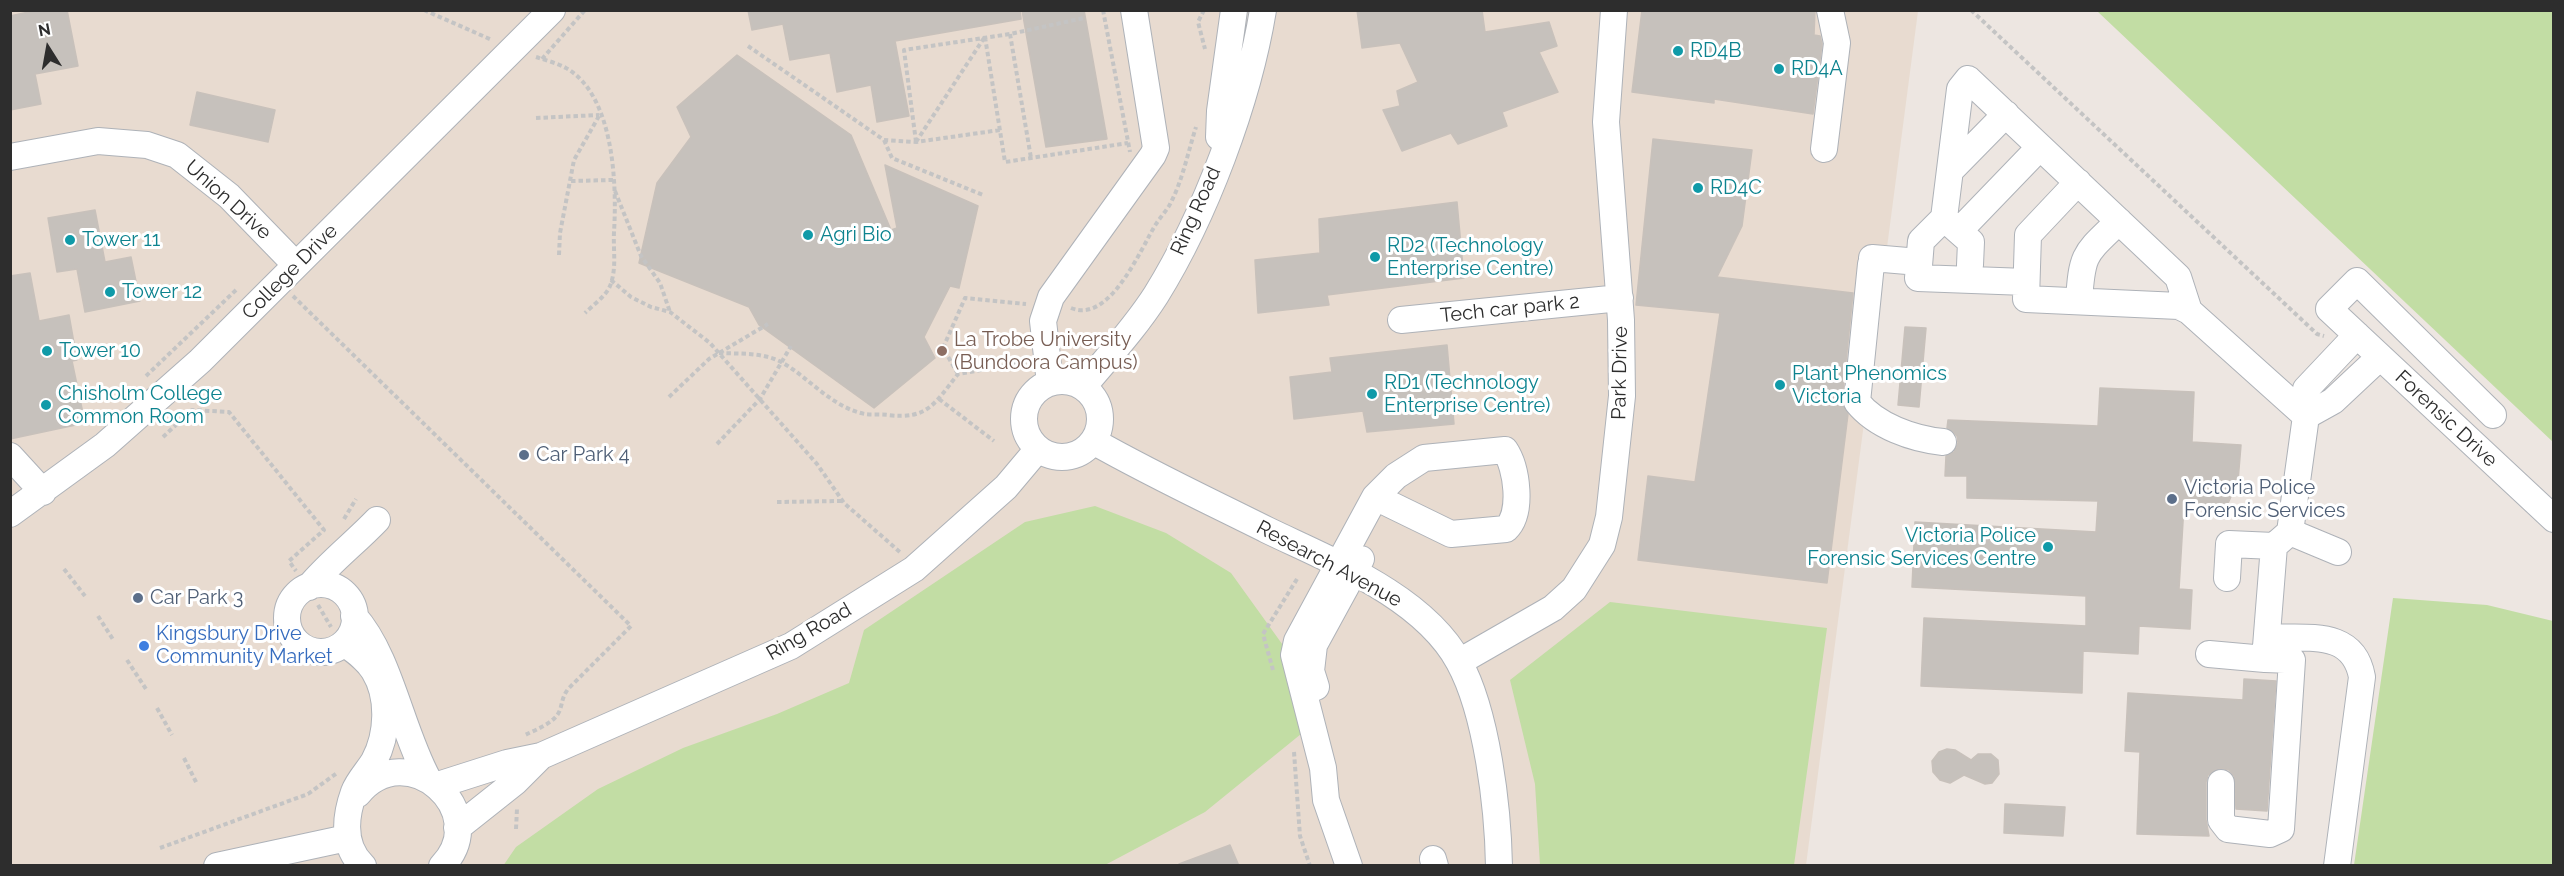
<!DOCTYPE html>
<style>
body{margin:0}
#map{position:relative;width:2564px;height:876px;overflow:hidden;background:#ede6e1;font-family:Raleway,sans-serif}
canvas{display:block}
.frame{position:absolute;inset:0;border:12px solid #2d2d2d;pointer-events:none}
.north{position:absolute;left:18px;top:18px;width:60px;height:60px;-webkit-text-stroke:4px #fff;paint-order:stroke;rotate:349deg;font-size:16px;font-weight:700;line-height:24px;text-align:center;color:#2d2d2d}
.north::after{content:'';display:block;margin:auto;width:21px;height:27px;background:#2d2d2d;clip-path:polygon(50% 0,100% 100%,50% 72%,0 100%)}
</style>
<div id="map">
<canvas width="2564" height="876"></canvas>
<div class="frame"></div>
<div class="north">N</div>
</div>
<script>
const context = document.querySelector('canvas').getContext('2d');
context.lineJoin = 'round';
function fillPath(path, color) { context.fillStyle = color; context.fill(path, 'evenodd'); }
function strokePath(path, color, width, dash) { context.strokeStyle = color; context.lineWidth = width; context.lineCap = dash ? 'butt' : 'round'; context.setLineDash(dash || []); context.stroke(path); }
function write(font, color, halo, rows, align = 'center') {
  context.font = font + ' Raleway,sans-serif'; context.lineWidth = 6; context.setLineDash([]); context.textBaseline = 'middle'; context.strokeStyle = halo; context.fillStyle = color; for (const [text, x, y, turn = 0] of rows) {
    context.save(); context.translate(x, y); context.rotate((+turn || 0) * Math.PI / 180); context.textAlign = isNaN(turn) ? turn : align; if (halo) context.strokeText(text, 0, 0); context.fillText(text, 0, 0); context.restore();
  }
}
const education = new Path2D(`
 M10,11H1918L1806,865H11Z`);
const green = new Path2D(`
 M2097,11H2553V442Z
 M1095,506L1166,533L1231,573L1308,680L1301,734L1205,812L1105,865L503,866L516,847L598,789L683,748L777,714L849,683L864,630L1025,522Z
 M2393,598L2487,605L2553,621V865H2354Z
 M1610,602L1827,628L1794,865H1540L1535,784L1510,680Z`);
const building = new Path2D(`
 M38,10H67L78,66L35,74L41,104L10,110V16Z
 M748,10H1020L1021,19L895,41L909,116L877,122L871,85L837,92L830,53L790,60L783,24L752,30Z
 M1022,10H1084L1107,139L1046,147Z
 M1357,10H1482L1485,32L1549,22L1557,46L1539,52L1558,92L1502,112L1507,126L1458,144L1451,133L1402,151L1383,110L1400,106L1397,91L1418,82L1400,43L1362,48Z
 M1642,10H1815L1814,35L1820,36L1822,44L1813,114L1714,99V103L1632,92Z
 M737,55L851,135L891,230L897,228L885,165L978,206L959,288L950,286L924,337L935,358L874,408L759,325L749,307L639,263L657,183L691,137L677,107Z
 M197,92L275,110L268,142L190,125Z
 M1653,139L1752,150L1742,226L1717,277L1853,293L1842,400L1848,414L1827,583L1638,560L1648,476L1695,482L1720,313L1636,305Z
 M1457,202L1464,278L1327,295L1329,305L1258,313L1255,260L1320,253L1319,219Z
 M95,210L105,262L131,257L140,301L85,312L77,269L57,272L48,218Z
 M30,273L39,321L69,315L77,360L72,361L85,423L10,439V276Z
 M1905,327L1926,328L1919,407L1898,405Z
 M1447,345L1454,424L1367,432L1363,411L1294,419L1290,377L1332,372L1330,358Z
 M2100,388L2194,392L2192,442L2241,445L2238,481L2225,510L2184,505L2179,589L2192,590L2190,629L2139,626L2138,654L2083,651L2082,693L1921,686L1924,618L2086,626V596L1912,587L1915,522L2096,532L2098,501L1967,498V476H1945L1946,456L1954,452L1958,443L1957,436L1947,428L1948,420L2098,426Z
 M2244,679L2276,681L2267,811L2236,809L2234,776L2229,770L2220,768L2208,775L2206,782V820L2209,836L2137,834L2140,752L2125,751L2128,693L2243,700Z
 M1947,749L1955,750L1971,760L1978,754H1991L1998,760L1999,774L1992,783L1985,784L1964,775L1950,783L1940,780L1933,772L1932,761L1939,752Z
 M2005,804L2065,807L2063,836L2004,833Z
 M1230,845L1239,866H1180L1179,864Z`);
const path = new Path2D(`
 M424,10L492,40
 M1103,10L1130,152
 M1204,10L1198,22L1205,49
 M1971,10L2317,334L2324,336
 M1010,34L1031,158
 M985,37L1005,162L1128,143
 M748,46L884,140L916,142L1000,130
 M536,57C545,60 557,63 566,68C614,95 617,184 614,232C613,251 617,268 610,286C606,296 592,306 585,313
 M542,59L585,10
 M536,118L599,115
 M884,140L892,158L983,195
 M916,142L904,50L1010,34L1084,18
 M916,142L984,38
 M571,181L613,180
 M615,191L641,256L660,283L670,312
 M559,255L560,233L574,160L599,116
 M611,280L631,297L651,307L670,312L710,343L817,464L844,503L901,553
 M293,296L631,626L568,689C561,699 563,703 559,712C554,723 535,730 525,735
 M1071,308C1110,324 1140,250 1156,224C1160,218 1165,212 1169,206C1182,183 1188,152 1196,127
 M719,353C740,354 764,352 783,363C809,378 833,408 865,414C872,415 881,414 888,415C928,420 935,403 958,374L1027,362
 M958,374L943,348L965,298L1026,304
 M146,376L236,290
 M669,397L709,359L768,324
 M939,399L994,441
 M163,437L192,410L229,412L324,530L289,561L296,571
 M717,444L760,399L791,346
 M777,502L842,501
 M344,519L356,499
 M64,569L85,596
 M318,605L331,627
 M98,616L114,641
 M127,660L146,689
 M1273,670L1263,634L1297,579
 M157,708L172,735
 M1294,752L1300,836L1310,866
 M184,758L197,784
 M516,829L517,809
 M160,848L308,794L337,773`);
const minor = new Path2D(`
 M1219,137L1220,111L1234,10
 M1824,149L1837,43L1830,10
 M10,157L98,141L147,145L177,155L229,196L296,265
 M1950,171L2006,114
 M2078,182L2028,235L2026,299L2179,306L2189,311L2306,416
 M1946,220L1971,242L1970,265
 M1959,231L2040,147
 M1872,258L1919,262
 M1871,264L1857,402C1876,426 1913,439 1943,442
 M2026,282L1918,278L1921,241L1944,218L1960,89L1968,79L2178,277L2189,311
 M2079,301C2082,252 2085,254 2119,221
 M1401,320L1620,298
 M1024 419a38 38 0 1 1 76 0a38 38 0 1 1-76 0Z
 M1050,383L1043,321L1051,297L1153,155L1156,148L1134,10
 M1083,387C1108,357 1135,328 1156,295C1205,216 1248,102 1263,10
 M2493,415L2357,281L2329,309L2554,519
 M2306,416L2333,401L2380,357
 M1093,441C1149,473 1209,501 1267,530C1331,561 1423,596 1459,662C1487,713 1498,808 1499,866
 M10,456L43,492
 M10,514L105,445L200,361L552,10
 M2290,532L2338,552
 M2227,578L2229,544L2274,546
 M287 618a34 34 0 1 1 68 0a34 34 0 1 1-68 0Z
 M309,587C330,562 355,543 377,520
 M354,616C390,656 401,730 428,779
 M2267,637C2304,640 2353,627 2362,677L2337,866
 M344,643C355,651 367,659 374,671C390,697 388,735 374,761C368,771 358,781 354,792C345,817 342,846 363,866
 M2209,654L2265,659
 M1459,662L1553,608L1574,589L1602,545L1609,517L1622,396L1621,320L1606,122L1614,10
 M1316,687L1311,671L1314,645L1361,559
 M2221,783V820L2228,829L2270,834L2281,829L2292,660L2265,659L2274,546L2290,532L2306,416V389L2357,335
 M438,785L507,763L541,756L791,646L914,569L1006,487L1038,449
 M358,794C407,734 494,812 442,866
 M457,828L515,782L541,756
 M1433,859L1435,866
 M217,866L347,838
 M1349,866L1326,800L1323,768L1294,655L1297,641L1375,497L1396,476L1424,458L1505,450C1517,468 1523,513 1506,529L1451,534L1375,497`);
const markers = [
 [1678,51,6,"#0f9aa8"],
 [1779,69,6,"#0f9aa8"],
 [1698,188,6,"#0f9aa8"],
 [808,235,6,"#0f9aa8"],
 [70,240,6,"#0f9aa8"],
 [1375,257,6,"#0f9aa8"],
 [110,292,6,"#0f9aa8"],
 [47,351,6,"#0f9aa8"],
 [942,351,6,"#8d6e63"],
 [1780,385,6,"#0f9aa8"],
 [1372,394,6,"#0f9aa8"],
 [46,405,6,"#0f9aa8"],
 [524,455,6,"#5c6f8a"],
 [2172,499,6,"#5c6f8a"],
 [2048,547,6,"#0f9aa8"],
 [138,598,6,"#5c6f8a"],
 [144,646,6,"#3f7fe0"]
];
const cultureNames = [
 ["RD4B",1690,51],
 ["RD4A",1791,69],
 ["RD4C",1710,188],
 ["Agri Bio",820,235],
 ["Tower 11",82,240],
 ["RD2 (Technology",1387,246],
 ["Enterprise Centre)",1387,269],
 ["Tower 12",122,292],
 ["Tower 10",59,351],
 ["Plant Phenomics",1792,374],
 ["Victoria",1792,397],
 ["RD1 (Technology",1384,383],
 ["Enterprise Centre)",1384,406],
 ["Chisholm College",58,394],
 ["Common Room",58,417],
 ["Victoria Police",2036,536,"right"],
 ["Forensic Services Centre",2036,559,"right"]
];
const streetNames = [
 ["Union Drive",228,200,42],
 ["Ring Road",1196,211,-66],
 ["College Drive",290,272,-45],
 ["Tech car park 2",1510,309,-6],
 ["Park Drive",1620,373,-89],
 ["Forensic Drive",2446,419,43],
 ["Research Avenue",1329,564,28],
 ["Ring Road",809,632,-30]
];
const educationNames = [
 ["La Trobe University",954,340],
 ["(Bundoora Campus)",954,363]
];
const serviceNames = [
 ["Car Park 4",536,455],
 ["Victoria Police",2184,488],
 ["Forensic Services",2184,511],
 ["Car Park 3",150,598]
];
const shopNames = [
 ["Kingsbury Drive",156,634],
 ["Community Market",156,657]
];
fillPath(education, '#e8dbd0');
fillPath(green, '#c2dda4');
fillPath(building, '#c6c1bc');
strokePath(building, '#c8c1bb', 1.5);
strokePath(minor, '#aeb2b8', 28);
strokePath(path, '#c4c4c4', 4, [4.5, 3]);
strokePath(minor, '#fff', 26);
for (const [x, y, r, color] of markers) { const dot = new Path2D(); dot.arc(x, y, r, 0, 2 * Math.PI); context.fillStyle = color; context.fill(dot); strokePath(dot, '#fff', 2); }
write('20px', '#0d838f', '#fff', cultureNames, 'left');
write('20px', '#2d2d2d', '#fff', streetNames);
write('20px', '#785e54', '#fff', educationNames, 'left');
write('20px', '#4e5e75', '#fff', serviceNames, 'left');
write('20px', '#366cbe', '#fff', shopNames, 'left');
</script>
